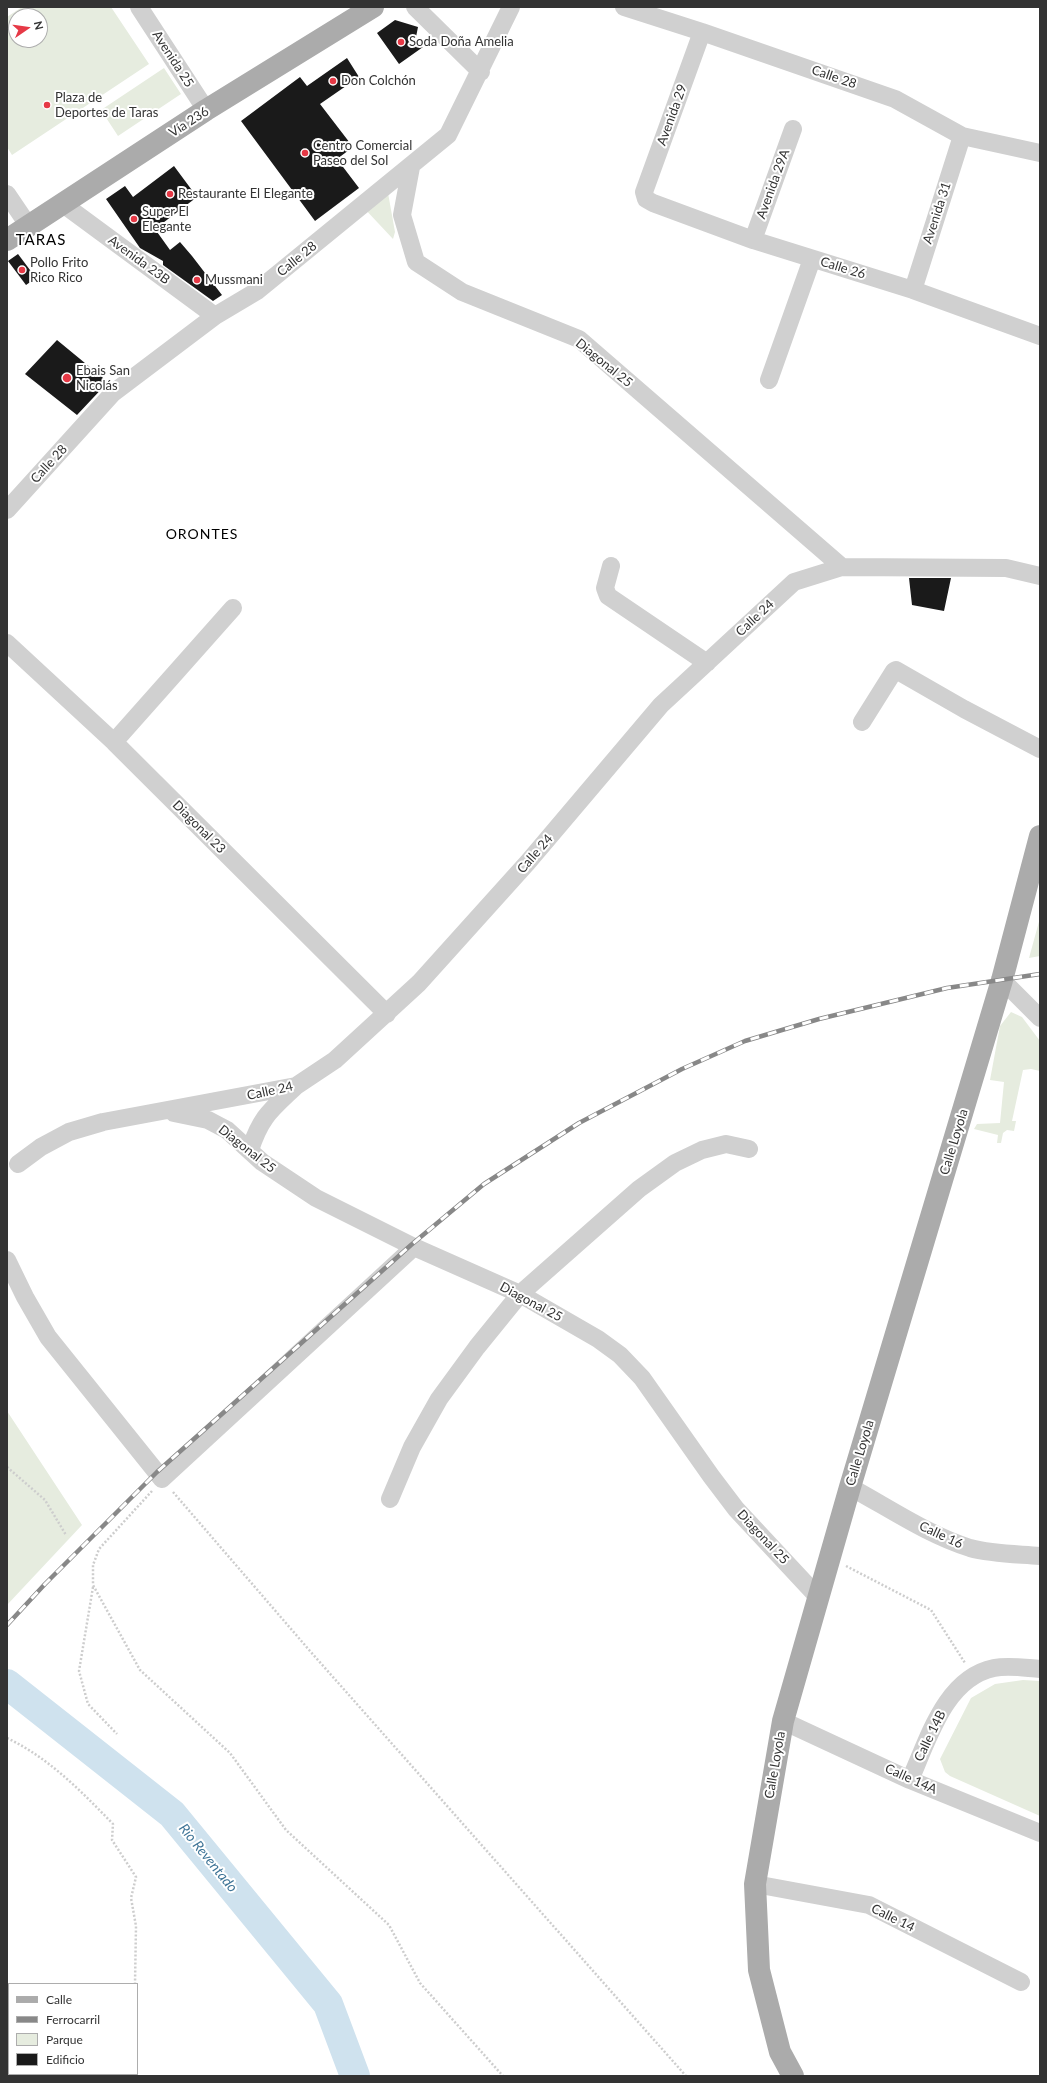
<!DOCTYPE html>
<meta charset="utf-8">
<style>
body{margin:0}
#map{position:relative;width:1047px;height:2083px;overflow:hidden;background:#fff;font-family:Lato,sans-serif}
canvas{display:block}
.frame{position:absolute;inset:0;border:8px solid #333;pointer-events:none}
.legend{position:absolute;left:8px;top:1983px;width:130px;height:92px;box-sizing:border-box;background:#fff;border:1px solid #adadad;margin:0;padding:5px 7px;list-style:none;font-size:12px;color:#333}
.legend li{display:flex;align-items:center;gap:8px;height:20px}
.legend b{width:20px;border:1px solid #adadad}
.north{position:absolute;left:8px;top:8px;width:40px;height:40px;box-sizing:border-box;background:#fff;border:1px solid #adadad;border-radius:50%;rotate:77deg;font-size:11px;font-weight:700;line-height:16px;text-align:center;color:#333}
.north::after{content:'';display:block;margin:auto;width:14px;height:18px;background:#e63946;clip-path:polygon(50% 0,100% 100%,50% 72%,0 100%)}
</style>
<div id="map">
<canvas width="1047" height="2083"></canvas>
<div class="frame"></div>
<ul class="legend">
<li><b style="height:5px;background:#ababab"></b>Calle</li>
<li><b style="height:5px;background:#888"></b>Ferrocarril</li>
<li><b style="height:11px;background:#e6ecdf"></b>Parque</li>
<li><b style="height:11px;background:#1a1a1a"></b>Edificio</li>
</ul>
<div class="north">N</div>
</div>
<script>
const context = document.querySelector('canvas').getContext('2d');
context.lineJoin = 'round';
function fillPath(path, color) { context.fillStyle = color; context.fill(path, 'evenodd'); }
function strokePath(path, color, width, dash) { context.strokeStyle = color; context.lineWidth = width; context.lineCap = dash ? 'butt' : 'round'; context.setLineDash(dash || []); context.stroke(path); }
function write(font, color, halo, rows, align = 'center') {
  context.font = font + ' Lato,sans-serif'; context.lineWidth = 4; context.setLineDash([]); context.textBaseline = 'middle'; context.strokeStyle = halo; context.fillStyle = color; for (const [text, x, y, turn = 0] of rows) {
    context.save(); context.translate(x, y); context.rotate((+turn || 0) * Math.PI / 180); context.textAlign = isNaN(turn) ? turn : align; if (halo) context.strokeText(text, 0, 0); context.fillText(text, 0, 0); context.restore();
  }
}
const green = new Path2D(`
 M22,7H111L149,64L12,155L7,147V17ZM16,16H40V40H16Z
 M164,68L181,94L118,136L101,110Z
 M388,193L395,232L393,239L363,207Z
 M1040,918V956L1029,958Z
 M1011,1012L1022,1017L1040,1041V1071L1031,1069L1023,1070L1012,1121H1016L1014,1131L1007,1130L1003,1133L1001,1143H997L998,1135L974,1129L977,1124L1000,1123L1004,1082L990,1080L1000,1026Z
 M7,1411L82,1525L7,1605Z
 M1023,1680L1040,1681V1816L950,1776L945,1772L940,1759L971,1698L995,1684Z`);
const river = new Path2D(`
 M7,1684L172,1814L328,2004L355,2076`);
const building = new Path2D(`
 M395,20L418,27L416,37L423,47L399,64L377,33Z
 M347,58L359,77L320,104L353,147L337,159L359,188L315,221L241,121L300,77L307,86Z
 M174,166L197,197L155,229L170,250L180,242L192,256L222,295L213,301L163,265V261L140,248L106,199L125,186L133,197Z
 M18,254L36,278L26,285L8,261Z
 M57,340L108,382L77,415L25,374Z
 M909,578H951L944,611L912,605Z`);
const path = new Path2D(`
 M7,1467L45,1500L66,1535
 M152,1491L99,1549L93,1565V1585L140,1670L230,1753L286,1830L389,1925L420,1983L503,2076
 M173,1492L310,1651L686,2076
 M846,1566L931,1610L965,1663
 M93,1587L79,1671L88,1704L117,1734
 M7,1738C49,1758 81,1791 113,1824L112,1840L136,1877L131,1898L136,1926L135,1984`);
const minor = new Path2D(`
 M139,7L206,110
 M415,7L481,72
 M624,7L702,32L895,99L962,136L1040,153
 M702,32L644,192L646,199L653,203L753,240L913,290L1040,336
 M411,167L402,215L416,262L462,292L579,339L842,567
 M7,194L28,225
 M63,204L215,316
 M753,240L793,129
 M913,290L962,136
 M769,380L812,259
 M7,510L113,393L215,316L257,291L448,135L511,7
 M611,566L605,588L608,596L707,663
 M7,643L114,742L387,1014
 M862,722L894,671L896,670L964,709L1040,749
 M114,742L233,608
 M1002,980L1040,1018
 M174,1113L208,1120L227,1130L262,1162L316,1198L414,1247L520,1294L598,1339L620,1355L642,1378L711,1476L736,1509L818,1597
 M250,1150C261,1116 271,1110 296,1086
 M18,1164L41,1147L69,1132L103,1122L296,1086L335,1060L419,983L528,862L661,705L794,582L842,567L1006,568L1040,576
 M7,1260L25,1297L48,1337L162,1479L414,1247
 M850,1487C889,1508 928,1535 970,1548C992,1554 1017,1554 1040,1556
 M390,1499L412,1447L439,1399L477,1347L520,1294L639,1189L675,1163L702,1150L726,1144L749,1149
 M783,1721L910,1780L1040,1833
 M910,1780C928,1740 945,1678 994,1668C1009,1665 1025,1668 1040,1669
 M755,1884L869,1905L1021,1982
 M7,2011L9,2013
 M63,2074L68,2076
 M102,2076H118`);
const major = new Path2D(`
 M7,240L206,110L373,7
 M793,2076L780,2052L759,1970L755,1884L783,1721L850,1487L1002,980L1040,836`);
const rail = new Path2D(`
 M7,1625L45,1584L157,1472L411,1245L484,1184L579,1123L682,1069L745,1041L819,1019L947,988L1040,974`);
const markers = [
 [401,42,4,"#e63946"],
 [333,81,4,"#e63946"],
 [47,105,4,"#e63946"],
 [305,153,4,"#e63946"],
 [170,194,4,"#e63946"],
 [134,219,4,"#e63946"],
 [22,270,4,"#e63946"],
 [197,280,4,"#e63946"],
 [67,378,5,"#e63946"]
];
const poiNames = [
 ["Soda Doña Amelia",409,42],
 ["Don Colchón",341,81],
 ["Plaza de",55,98],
 ["Deportes de Taras",55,113],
 ["Centro Comercial",313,146],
 ["Paseo del Sol",313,161],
 ["Restaurante El Elegante",178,194],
 ["Super El",142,212],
 ["Elegante",142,227],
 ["Pollo Frito",30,263],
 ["Rico Rico",30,278],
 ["Mussmani",205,280],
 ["Ebais San",76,371],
 ["Nicolás",76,386]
];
const streetNames = [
 ["Avenida 25",173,59,57],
 ["Calle 28",834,77,19],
 ["Avenida 29",672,115,-70],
 ["Vía 236",189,122,-33],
 ["Avenida 29A",773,184,-70],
 ["Avenida 31",937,213,-72],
 ["Calle 28",297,259,-39],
 ["Avenida 23B",139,260,36],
 ["Calle 26",843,268,17],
 ["Diagonal 25",604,363,39],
 ["Calle 28",49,464,-47],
 ["Calle 24",755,618,-43],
 ["Diagonal 23",199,827,45],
 ["Calle 24",535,854,-49],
 ["Calle 24",270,1091,-12],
 ["Calle Loyola",954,1142,-73],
 ["Diagonal 25",247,1149,38],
 ["Diagonal 25",531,1302,28],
 ["Calle Loyola",860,1453,-73],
 ["Calle 16",941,1535,25],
 ["Diagonal 25",763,1537,47],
 ["Calle 14B",930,1736,-64],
 ["Calle Loyola",775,1765,-80],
 ["Calle 14A",911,1779,24],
 ["Calle 14",893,1918,26]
];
const neighbourhoodNames = [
 ["ORONTES",202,534]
];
const waterNames = [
 ["Rio Reventado",208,1858,51]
];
const quarterNames = [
 ["TARAS",41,240]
];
fillPath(green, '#e6ecdf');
strokePath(river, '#cfe2ee', 30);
fillPath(building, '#1a1a1a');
strokePath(path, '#cdcdcd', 2.5, [2, 2]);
strokePath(minor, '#d0d0d0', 18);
strokePath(major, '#ababab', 22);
strokePath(rail, '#888', 4.5);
strokePath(rail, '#fff', 3, [9]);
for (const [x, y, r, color] of markers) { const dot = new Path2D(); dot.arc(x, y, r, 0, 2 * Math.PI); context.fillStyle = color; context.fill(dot); strokePath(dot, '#fff', 1.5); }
write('13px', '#333', '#fff', poiNames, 'left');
write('13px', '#333', '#fff', streetNames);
context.letterSpacing = '1px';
write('14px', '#000', '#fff', neighbourhoodNames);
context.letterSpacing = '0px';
write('italic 14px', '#3f7597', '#fff', waterNames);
context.letterSpacing = '1px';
write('15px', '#000', '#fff', quarterNames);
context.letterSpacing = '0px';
</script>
